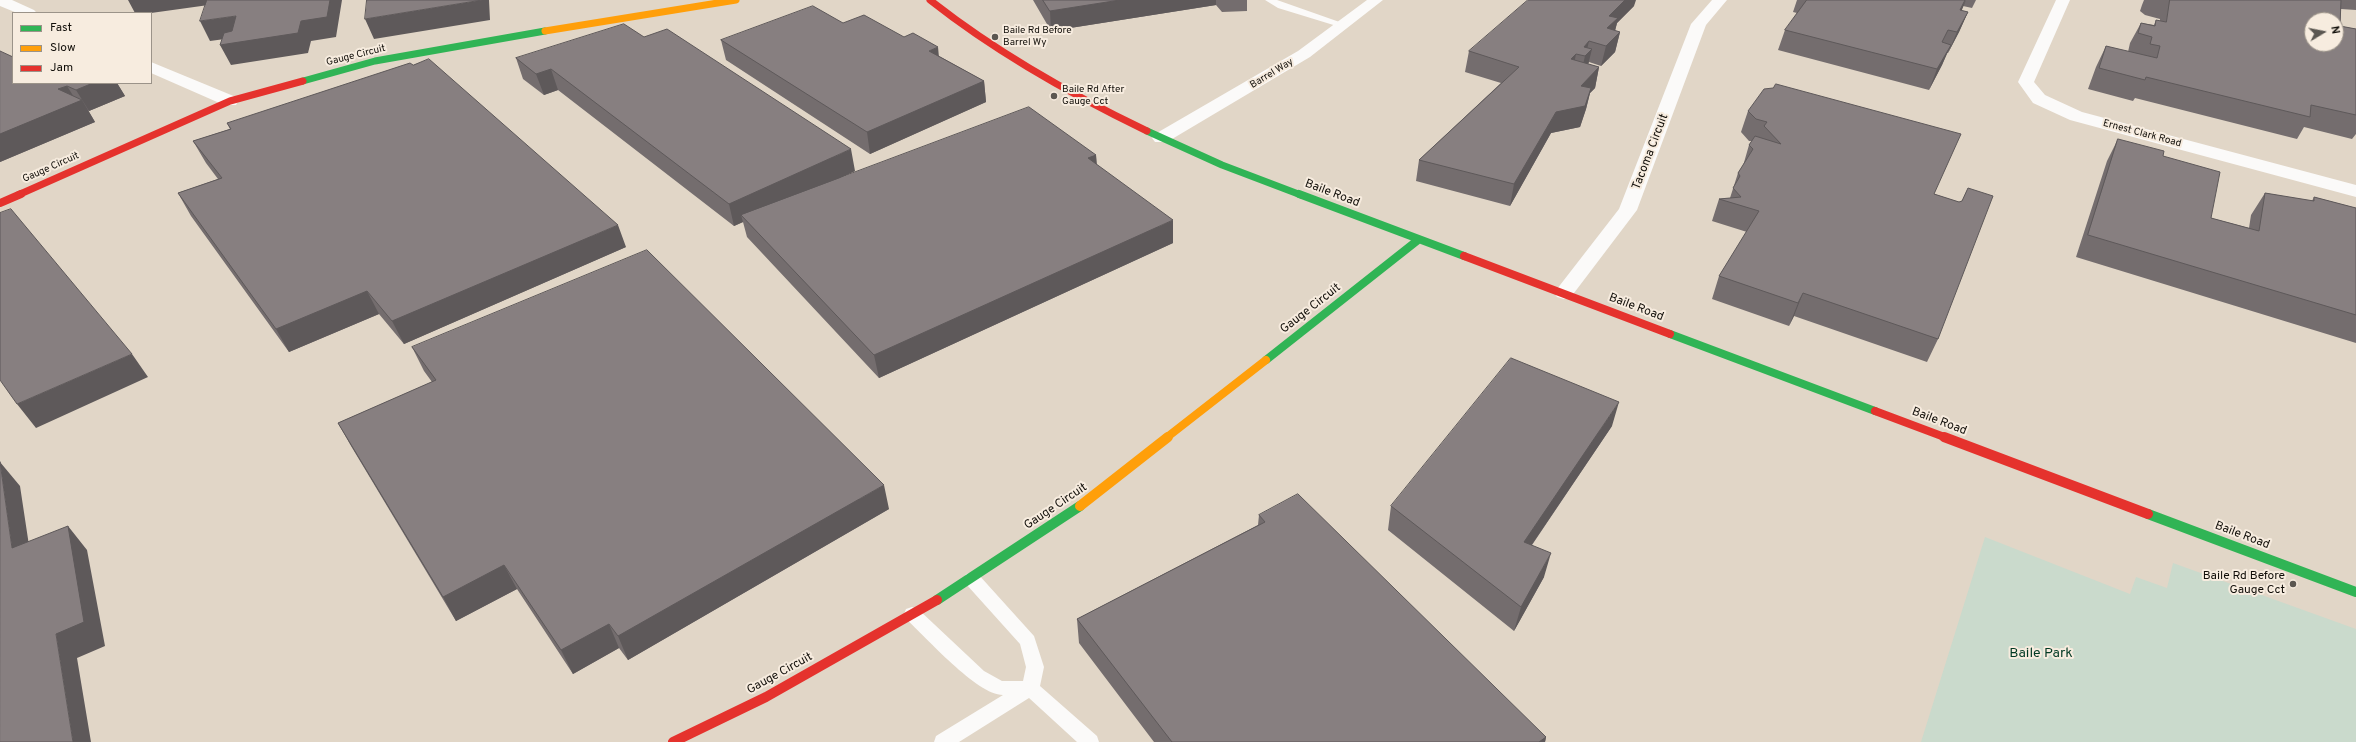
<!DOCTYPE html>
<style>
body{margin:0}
#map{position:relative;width:2356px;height:742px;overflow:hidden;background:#e4ded7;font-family:Overpass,sans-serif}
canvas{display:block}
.legend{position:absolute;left:12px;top:12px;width:140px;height:72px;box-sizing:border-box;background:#f7ecdf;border:1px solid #9b9389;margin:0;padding:5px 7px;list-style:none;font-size:12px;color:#110e09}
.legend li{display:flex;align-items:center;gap:8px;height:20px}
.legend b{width:20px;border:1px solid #9b9389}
.north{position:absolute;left:2304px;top:12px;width:40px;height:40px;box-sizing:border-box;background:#f7ecdf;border:1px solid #9b9389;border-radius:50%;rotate:80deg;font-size:11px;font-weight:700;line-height:16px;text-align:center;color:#110e09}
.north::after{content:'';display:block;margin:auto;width:14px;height:18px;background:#5b5751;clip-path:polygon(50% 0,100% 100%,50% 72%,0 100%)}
</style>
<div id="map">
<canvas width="2356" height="742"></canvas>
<ul class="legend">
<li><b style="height:5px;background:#30b455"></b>Fast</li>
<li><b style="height:5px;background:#ff9f0a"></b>Slow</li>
<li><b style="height:5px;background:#e5322d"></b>Jam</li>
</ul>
<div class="north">N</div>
</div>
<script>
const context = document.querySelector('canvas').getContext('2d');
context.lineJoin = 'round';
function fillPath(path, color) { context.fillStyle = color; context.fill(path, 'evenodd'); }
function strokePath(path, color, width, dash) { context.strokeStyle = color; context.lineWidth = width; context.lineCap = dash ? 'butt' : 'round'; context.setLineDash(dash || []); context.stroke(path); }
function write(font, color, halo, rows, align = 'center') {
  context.font = font + ' Overpass,sans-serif'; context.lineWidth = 4; context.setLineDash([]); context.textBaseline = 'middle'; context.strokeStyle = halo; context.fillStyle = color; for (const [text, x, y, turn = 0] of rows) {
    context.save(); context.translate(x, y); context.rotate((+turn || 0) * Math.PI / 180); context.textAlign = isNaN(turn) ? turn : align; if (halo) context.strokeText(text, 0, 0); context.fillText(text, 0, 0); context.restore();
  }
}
const built = new Path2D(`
 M0,0H2356V742H0ZM13,13H151V83H13ZM2312,20H2336V44H2312Z`);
const green = new Path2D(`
 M1985,537L2130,594L2136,577L2167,588L2173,563L2356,629V742H1921Z`);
const lane = new Path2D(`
 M1265,0H1277L1348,25L1346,27H1340L1278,8Z
 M972,573L978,574L1034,636L1044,667L1040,686L1097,736L1099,742H1077L1029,698L959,742H934L936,736L1003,695C977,695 926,637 906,619L904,614L906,609L912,607L918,609L984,671L1002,681H1023L1026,667L1020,644L966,584L964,579L966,574Z`);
const street = new Path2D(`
 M0,0H12L34,10L37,13H17L0,6Z
 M1367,0H1383L1310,57L1167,142H1155L1152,138L1155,134L1298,51Z
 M1712,0H1727L1706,25L1637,210L1571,297L1564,299L1557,297L1554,293L1557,289L1619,209L1691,24Z
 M2056,0H2070L2034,82L2045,95L2082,112L2356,185V197L2070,120L2033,103L2018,82Z
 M151,62L236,97L238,101L236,105H224L151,73Z`);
const fastFar2 = new Path2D(`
 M303,81L375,61L545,31
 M1147,131L1222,165L1301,195`);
const fastFar1 = new Path2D(`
 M1299,194L1464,256
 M1670,334L1875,411
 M1266,360L1418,240`);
const fast = new Path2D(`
 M2148,514L2356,592
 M937,600L1080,506`);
const slowFar2 = new Path2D(`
 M545,31L736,0`);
const slowFar1 = new Path2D(`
 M1166,438L1266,360`);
const slow = new Path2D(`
 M1080,506L1168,437`);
const jamFar2 = new Path2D(`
 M930,0C997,53 1070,94 1147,131
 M18,195L230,101L303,81`);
const jamFar1 = new Path2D(`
 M0,203L21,194
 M1464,256L1670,334
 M1875,411L1947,438`);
const jam = new Path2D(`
 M1944,437L2148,514
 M673,742L766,697L937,600`);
const wall = new Path2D(`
 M1033,0H1247V11L1222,12L1216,5L1051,31Z
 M1797,0H1976L1972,8L1963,6L1961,11L1968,12L1959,32L1948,53H1947L1942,65L1929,90L1778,50L1785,30L1797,13L1793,12Z
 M2144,0H2356V10L2341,9L2340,26L2356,29V134L2352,139L2304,127L2297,139L2135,98L2133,101L2088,89L2096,67L2106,46L2128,52L2130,43L2141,23L2154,25L2156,20L2160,21V19L2145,15L2140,11L2142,5Z
 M1634,6L1617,23L1615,31L1620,32L1615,52L1601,66L1589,62L1588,64L1599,67L1595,88L1590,93L1586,109L1580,127L1551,133L1510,206L1416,181L1419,160L1501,83L1465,72L1469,51Z
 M843,23L939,56L984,81L986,102L870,154L726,60L721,40Z
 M644,37L855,171L840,178L1096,155L1097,165L1173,243L879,378L747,237L743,222L734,226L558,90L544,95L523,79L516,58Z
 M0,51L13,83H117L125,96L89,111L88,110L95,122L0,162Z
 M1748,111L1934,194L1959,202L1962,201L1968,188L1938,339L1927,362L1794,316L1789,326L1712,299L1719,276L1747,232L1712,221L1719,199L1730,198L1738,173L1743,166L1749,145L1752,141H1749L1741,132Z
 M227,123L626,247L404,344L379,314L289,352L191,216L178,193L218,179L206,163L193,141L230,129Z
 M2118,139L2163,156L2211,218L2249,228L2251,215L2265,193L2312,201L2314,197L2356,208V343L2076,257L2107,161Z
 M412,347L889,509L628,660L619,648L573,674L517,589L456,621L351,446L338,423L432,382L424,371Z
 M1612,426L1532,545L1544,577L1514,631L1388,530L1391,506Z
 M1259,515L1546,737L1545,742H1154L1079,643L1077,619L1258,525Z`);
const shadedWall = new Path2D(`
 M128,0H221L223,3L151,13H135Z
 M330,0H342L336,37L311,41L308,53L231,65L220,45L301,21Z
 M482,0H489L490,20L374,39L365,19Z
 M1120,0H1216V5L1051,31L1050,11Z
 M1623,0H1636L1634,6L1617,23L1613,38L1606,46L1609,16Z
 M1966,0L1959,17L1960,10Z
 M1968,12L1959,32L1948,53L1957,32Z
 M236,16L247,36L210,41L200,21Z
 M1620,32L1615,52L1601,66L1606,46Z
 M1589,41L1586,54L1592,49L1587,69L1580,77L1585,56L1584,47Z
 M1951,45L1942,65L1929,90L1937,69Z
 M938,47L940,68L929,51Z
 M1576,54L1572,74L1571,59Z
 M1599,67L1595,88L1590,93L1586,109L1580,127L1551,133L1510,206L1514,184L1556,112Z
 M551,69L558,90L544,95L536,74Z
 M984,81L986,102L870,154L867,132Z
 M93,83H117L125,96L89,111L76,90Z
 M67,86L77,102L82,100L95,122L0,162V134L58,89Z
 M851,149L855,171L747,221L741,215L743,222L734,226L729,204Z
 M1096,155L1097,177L1088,158Z
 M1173,220V243L879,378L874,355Z
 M618,225L626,247L404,344L392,321Z
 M367,291L379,314L289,352L276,329Z
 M1803,293L1794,316L1789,326L1798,303Z
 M132,354L148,377L36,428L17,404Z
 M1619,402L1612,426L1518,565L1524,542Z
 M0,462L20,486L33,572L12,548Z
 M884,485L889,509L628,660L618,636Z
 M68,526L87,550L105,646L77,658L91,742H73L56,634Z
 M1551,553L1544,577L1514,631L1521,607Z
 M504,565L517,589L456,621L443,597Z
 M609,624L619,648L573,674L561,650Z
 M1546,737L1545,742H1539Z`);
const building = new Path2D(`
 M207,0H330L327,17L301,21L298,33L220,45L224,33L232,31L236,16L200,21Z
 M367,0H482L365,19Z
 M1043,0H1120L1050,11Z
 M1528,0H1625L1609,16L1618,18L1607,28L1620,32L1606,46L1589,41L1584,47L1592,49L1585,56L1576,54L1571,59L1599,67L1581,86L1591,88L1585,106L1556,112L1514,184L1419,160L1519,67L1469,51Z
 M1807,0H1965L1960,10L1968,12L1957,32L1948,30L1942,42L1951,45L1937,69L1785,30Z
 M2170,0H2341L2340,26L2356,29V115L2311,105L2310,117L2146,77L2145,80L2099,68L2106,46L2157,58L2160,46L2150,44L2152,37L2138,33L2141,23L2155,26L2156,20L2166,22ZM2312,20H2336V44H2312Z
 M813,6L843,23L864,15L904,37L913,33L938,47L929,51L984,81L867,132L721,40Z
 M624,24L644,37L667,29L851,149L729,204L551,69L536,74L516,58Z
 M0,51L13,57V83H93L76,90L67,86L58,89L82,100L0,134Z
 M429,59L618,225L392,321L367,291L276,329L178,193L222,178L193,141L231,129L227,123L410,63L413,65Z
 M1776,84L1961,134L1934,194L1959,202L1962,201L1968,188L1993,196L1938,339L1803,293L1798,303L1719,276L1759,211L1719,199L1741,197L1733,188L1740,176L1738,173L1753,149L1749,145L1755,136L1781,144L1764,126L1767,122L1756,119L1748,111L1764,89L1773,88Z
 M1029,107L1096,155L1088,158L1173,220L874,355L741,215Z
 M2118,139L2164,151L2163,156L2220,172L2211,218L2259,231L2265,193L2314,201V197L2356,208V315L2088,235Z
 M11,209L132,354L17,404L0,380V213Z
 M647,250L884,485L618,636L609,624L561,650L504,565L443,597L338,423L436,380L412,347Z
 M1511,358L1619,402L1524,542L1551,553L1521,607L1391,506Z
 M0,462L12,548L68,526L84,622L56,634L73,742H0Z
 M1298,494L1546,737L1539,742H1172L1077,619L1265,522L1259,515Z`);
const markers = [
 [995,37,4,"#5b5751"],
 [1054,96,4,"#5b5751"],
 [2293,584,4,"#5b5751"]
];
const farPoinames = [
 ["Baile Rd Before",1003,31],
 ["Barrel Wy",1003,43],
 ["Baile Rd After",1062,90],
 ["Gauge Cct",1062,102]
];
const farStreetnames = [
 ["Gauge Circuit",356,56,-14],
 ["Barrel Way",1272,74,-31],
 ["Ernest Clark Road",2142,134,15],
 ["Gauge Circuit",51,168,-24]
];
const streetNames = [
 ["Tacoma Circuit",1651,152,-69],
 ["Baile Road",1332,194,21],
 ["Baile Road",1636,308,21],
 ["Gauge Circuit",1311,309,-38],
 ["Baile Road",1939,422,21],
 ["Gauge Circuit",1056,507,-34],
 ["Baile Road",2242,536,21],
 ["Gauge Circuit",780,674,-29]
];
const poiNames = [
 ["Baile Rd Before",2285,577],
 ["Gauge Cct",2285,591]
];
const nearParknames = [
 ["Baile Park",2041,654]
];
fillPath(built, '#e1d6c7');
fillPath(green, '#cadacc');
fillPath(lane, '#fbfaf9');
fillPath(street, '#fbfaf9');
strokePath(fastFar2, '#30b455', 7);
strokePath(fastFar1, '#30b455', 8);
strokePath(fast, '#30b455', 10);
strokePath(slowFar2, '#ff9f0a', 7);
strokePath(slowFar1, '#ff9f0a', 8);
strokePath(slow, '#ff9f0a', 10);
strokePath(jamFar2, '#e5322d', 7);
strokePath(jamFar1, '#e5322d', 8);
strokePath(jam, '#e5322d', 10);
fillPath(wall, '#746d6e');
fillPath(shadedWall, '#5e595a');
fillPath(building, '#877f80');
strokePath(building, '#5e595a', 1);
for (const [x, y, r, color] of markers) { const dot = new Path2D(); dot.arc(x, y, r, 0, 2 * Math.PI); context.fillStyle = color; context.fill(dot); strokePath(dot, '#f7ecdf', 1.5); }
write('10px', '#110e09', '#f7ecdf', farPoinames, 'left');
write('10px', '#110e09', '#f7ecdf', farStreetnames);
write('12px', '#110e09', '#f7ecdf', streetNames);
write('12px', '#110e09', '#f7ecdf', poiNames, 'right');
write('14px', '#013923', '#f7ecdf', nearParknames);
</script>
